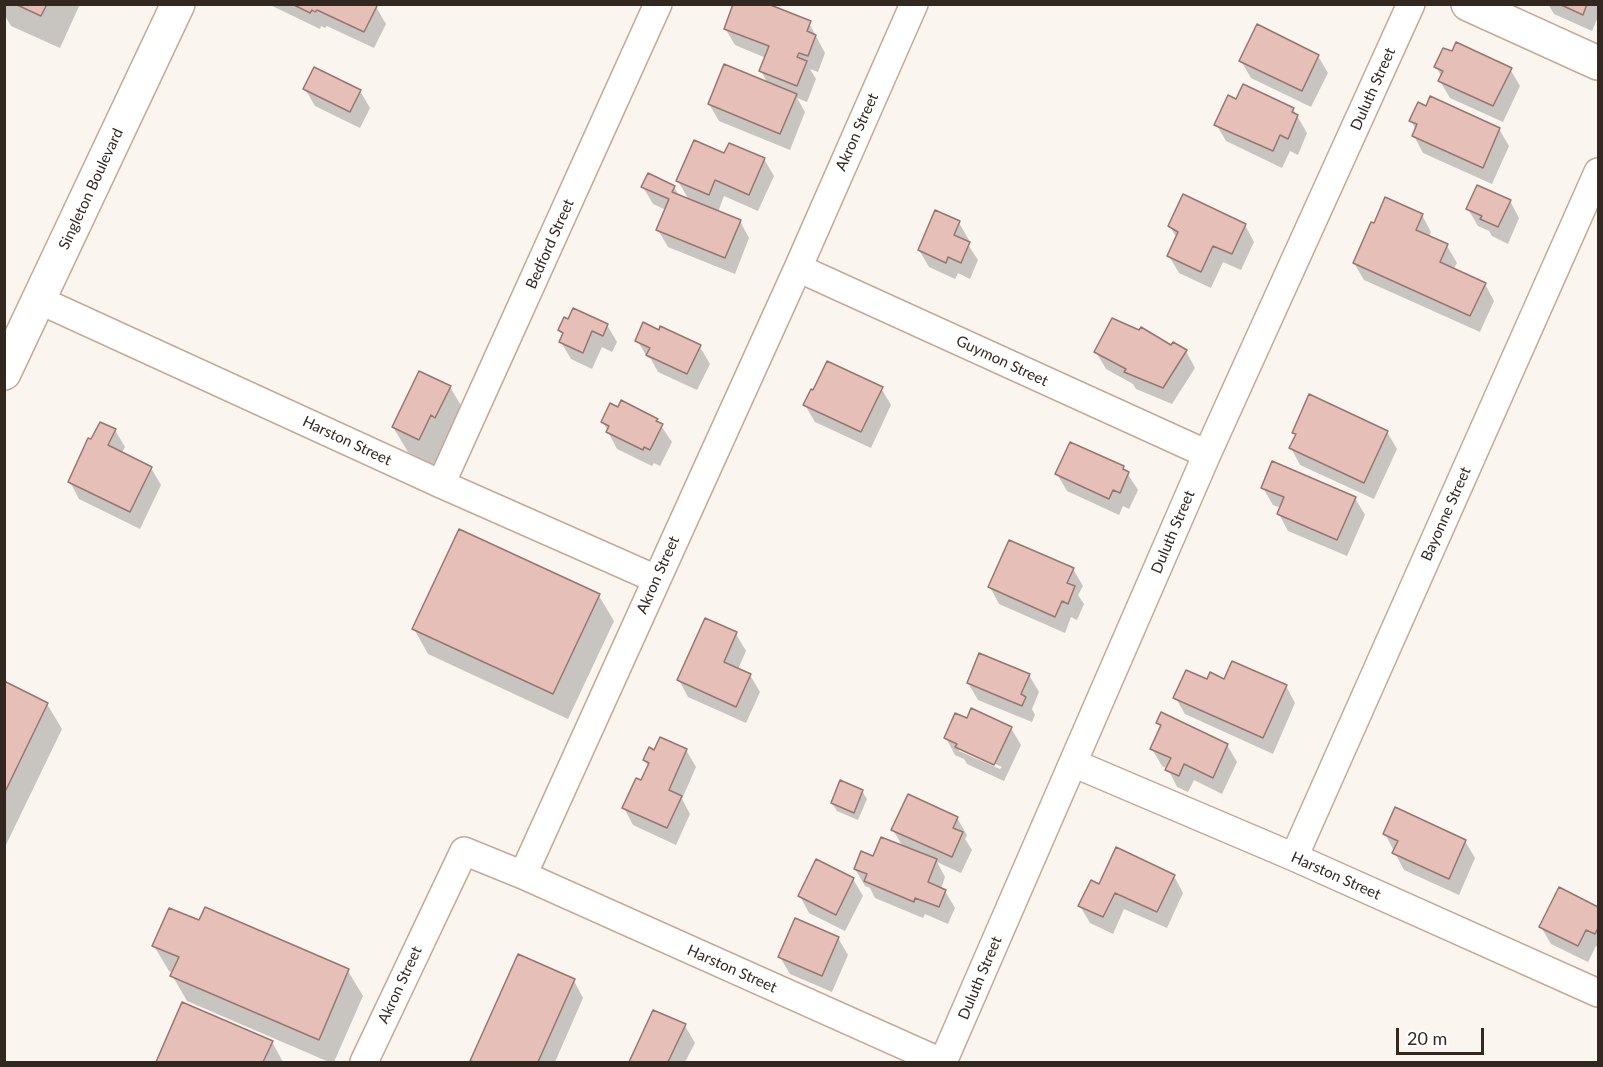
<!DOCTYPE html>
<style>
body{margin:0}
#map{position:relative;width:1603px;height:1067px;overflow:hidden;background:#fbf5f0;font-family:Lato,sans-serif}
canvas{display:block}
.frame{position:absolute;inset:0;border:6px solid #332820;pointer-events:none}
.scale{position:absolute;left:1396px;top:1028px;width:88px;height:27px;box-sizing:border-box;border:3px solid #332820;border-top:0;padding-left:8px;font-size:18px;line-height:21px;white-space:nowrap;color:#332820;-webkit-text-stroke:4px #fff;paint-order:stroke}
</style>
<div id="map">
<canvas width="1603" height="1067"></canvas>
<div class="frame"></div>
<div class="scale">20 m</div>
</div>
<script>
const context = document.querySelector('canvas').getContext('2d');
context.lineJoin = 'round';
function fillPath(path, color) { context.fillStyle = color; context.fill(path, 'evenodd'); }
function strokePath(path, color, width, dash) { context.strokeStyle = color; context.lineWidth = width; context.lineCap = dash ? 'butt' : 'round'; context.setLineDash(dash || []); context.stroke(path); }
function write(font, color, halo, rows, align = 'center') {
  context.font = font + ' Lato,sans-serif'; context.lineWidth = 4.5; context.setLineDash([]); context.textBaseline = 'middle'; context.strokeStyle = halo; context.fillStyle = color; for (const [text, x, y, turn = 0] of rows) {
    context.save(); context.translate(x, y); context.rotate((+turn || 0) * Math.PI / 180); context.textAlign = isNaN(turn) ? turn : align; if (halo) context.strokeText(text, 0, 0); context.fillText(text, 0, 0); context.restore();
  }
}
const shadow = new Path2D(`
 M4,4H80L60,48L11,26L4,14Z
 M268,4H372L376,7L386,24L374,48L327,26L325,28L321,26L320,29Z
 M1548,4H1598V17L1592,31L1554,14Z
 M809,23L825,53L818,72L810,69L816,79L807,102L797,98L805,112L790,150L719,121L709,104L768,84L761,71L766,58L735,45L725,28Z
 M1318,56L1328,73L1311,107L1251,78L1241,61Z
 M1436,67L1510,69L1520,86L1503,122L1450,98L1440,81L1442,77Z
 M305,89L360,91L370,108L360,128L315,106Z
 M1237,101L1293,109L1307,133L1298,155L1290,151L1282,168L1226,141L1216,124Z
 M1411,121L1499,129L1509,146L1492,184L1423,153L1414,136L1416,130Z
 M725,155L764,159L774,176L758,211L724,196L718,212L740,221L749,238L735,274L668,247L658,230L666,210L653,204L643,187H674L680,197L689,200L678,181Z
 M1510,201L1519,218L1508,244L1492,236L1489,231L1478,226L1468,209Z
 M1422,215L1431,232L1429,237L1447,246L1457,263L1453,270L1485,284L1494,301L1480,332L1364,280L1354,263Z
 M959,223L969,240L967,243L978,260L970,279L958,273L955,279L929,267L919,250Z
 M1245,225L1254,242L1241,270L1223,262L1211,288L1179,273L1169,256L1177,239L1170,226Z
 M607,325L617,342L612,352L602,347L592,369L571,359L561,342L564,336L560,330Z
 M660,332L700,347L710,364L697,390L658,372L651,359L647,357L637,340Z
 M1140,332L1172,348L1186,351L1195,368L1172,404L1136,389L1133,384L1106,369L1096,352Z
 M450,387L465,412L450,442L446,440L433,465L408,452L393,427Z
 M881,388L891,405L871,448L815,422L805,405Z
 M657,420L672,442L660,466L654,463L652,466L617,449L603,422Z
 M115,430L125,447L121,454L151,468L161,485L140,529L79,499L70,482L92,441Z
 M1387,432L1397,449L1374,499L1300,465L1291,448L1296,437L1294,433Z
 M1123,467L1138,490L1129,509L1123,506L1119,515L1067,491L1057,474Z
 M1263,488L1355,498L1365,515L1347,556L1288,531L1279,514L1281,508L1273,505Z
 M1073,569L1083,586L1078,595L1084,604L1077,620L1071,617L1065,633L999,604L990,587Z
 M599,596L614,621L568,719L428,654L414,629Z
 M736,634L746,651L738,669L750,675L760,692L746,723L688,697L679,680Z
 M1029,675L1039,692L1032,709L1035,715L1032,722L978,700L968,683Z
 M1208,681H1225L1286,686L1295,703L1273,754L1185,714L1175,697Z
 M4,683L47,704L62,729L4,849Z
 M967,720L1011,728L1021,745L1004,781L967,764L964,759L955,755L946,738ZM959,747L1002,767L1000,769L959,751Z
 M1158,723L1227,745L1237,762L1222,794L1194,780L1188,792L1177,787L1168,769L1162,766L1152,749L1161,728Z
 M686,750L696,767L682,799L690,814L676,845L633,825L624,808L642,782L649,767L644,760L655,752Z
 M862,791L867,799L858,820L837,811L832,803Z
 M957,818L967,835L965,839L972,850L961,873L937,862L945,877L941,889L945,891L955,908L948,924L925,914L923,918L875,898L870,888L865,886L855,869L873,858L903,847L893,830Z
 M1385,834L1465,841L1475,858L1459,895L1404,870Z
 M1174,876L1183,893L1167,928L1124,909L1113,934L1090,923L1080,906L1100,886Z
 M853,879L863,896L845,931L809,913L800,896Z
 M1560,889L1598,908V947L1596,946L1588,962L1551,944L1541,927Z
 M199,922L348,971L363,996L334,1062H329L187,1001L172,975L173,973L169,971L154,946Z
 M838,938L848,955L832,992L790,974L780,957Z
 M574,981L583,998L555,1062H473L472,1061Z
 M183,1004L272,1042L283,1062H157Z
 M653,1012L685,1026L695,1043L685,1062H631Z`);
const building = new Path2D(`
 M15,4H47L41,16Z
 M292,4H375L377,6L364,32L317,10L315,12L312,10L310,13Z
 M733,4H768L811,21L807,31L816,35L808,56L799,53L797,57L807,61L797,86L759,71L769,46L724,29Z
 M1559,4H1587L1583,15Z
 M1257,24L1319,55L1302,91L1239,61Z
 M1456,42L1512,68L1493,106L1438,81L1443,71L1434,67L1443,48L1452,51Z
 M724,64L797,94L780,134L708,104Z
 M314,67L361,90L350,112L303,89Z
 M1243,84L1294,108L1292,112L1298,115L1288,139L1280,135L1273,151L1214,125L1228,95L1236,99Z
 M1430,96L1500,128L1483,168L1412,136L1417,124L1409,121L1418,102L1426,106Z
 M694,140L724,153L729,143L765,158L749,195L715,180L709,195L676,181Z
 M648,173L675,186L672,192L741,220L725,258L656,230L669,199L641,187Z
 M1477,185L1511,200L1498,227L1480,219L1482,216L1466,209Z
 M1183,194L1246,224L1232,254L1213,246L1201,272L1167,256L1178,232L1168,226Z
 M1385,197L1423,214L1416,230L1448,244L1440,262L1486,283L1470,316L1353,263L1371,222L1374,223Z
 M935,210L960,221L954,235L970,242L961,263L948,257L946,263L918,250Z
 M573,308L608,324L603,336L592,331L583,353L559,342L563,333L558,330L564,317L568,319Z
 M1112,318L1139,330L1141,327L1171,345L1173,342L1187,350L1163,388L1124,372L1126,369L1094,352Z
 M643,322L659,330L660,326L701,345L687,374L646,355L650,348L635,341Z
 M827,361L883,387L861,432L803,405L811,389L813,390Z
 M419,371L451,386L435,418L431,415L419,440L392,427Z
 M1309,394L1388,431L1364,483L1289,448L1296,434L1292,433Z
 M621,400L658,419L656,421L663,424L650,450L644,447L643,450L606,432L609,426L601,422L610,403L618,407Z
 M100,422L116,429L108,445L152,467L130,512L68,482L88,438L91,439Z
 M1070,442L1124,466L1123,469L1129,472L1120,493L1113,490L1109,499L1055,474Z
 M1272,461L1356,497L1337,540L1277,514L1284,497L1261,488Z
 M459,529L600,594L553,694L412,629Z
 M1009,540L1074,568L1067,583L1075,586L1068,604L1062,601L1055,617L988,587Z
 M705,618L737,632L724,662L751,674L736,707L677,680Z
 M979,653L1030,674L1021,694L1026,697L1022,706L967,683Z
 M1232,661L1287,685L1263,738L1173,698L1186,670L1207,679L1210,672L1224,679Z
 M4,681L48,703L4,794Z
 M971,708L1012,727L994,765L955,747L957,744L944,738L955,713L967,718Z
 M1161,712L1228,744L1213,778L1184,764L1179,776L1165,770L1171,758L1150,749L1161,725L1156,723Z
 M660,737L687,749L669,790L682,796L667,828L622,808L636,778L641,780L649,763L643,760L649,747L654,750Z
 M840,780L863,790L854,813L831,803Z
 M908,794L958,817L953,828L963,832L952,857L891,830Z
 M1395,807L1466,840L1449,879L1392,853L1398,841L1383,834Z
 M881,837L937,859L928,882L946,890L939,907L915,898L914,902L864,881L867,874L854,869L861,851L873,856Z
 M1116,847L1175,875L1157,912L1115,893L1103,917L1078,906L1091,880L1099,884Z
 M816,859L854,878L836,915L798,896Z
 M1559,887L1598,907V928L1595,934L1586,930L1578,946L1539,927Z
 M205,907L349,969L319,1040L170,976L179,957L152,946L169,908L199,920Z
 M795,918L839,937L822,976L778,957Z
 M518,954L575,979L538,1062H474L470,1061Z
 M182,1002L273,1041L263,1062H156Z
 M653,1010L686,1024L668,1062H629Z`);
const street = new Path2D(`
 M798,268L1207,454
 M39,300L441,484L656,579
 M441,484L658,4
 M1073,763L1294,857L1598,993
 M1294,857L1598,172
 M523,875L798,268L914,4
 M364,1062L464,851L523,875L941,1062
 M943,1062L1207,454L1411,4`);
const secondary = new Path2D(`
 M1468,4L1598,63
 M4,373L178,4`);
const streetNames = [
 ["Duluth Street",1373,89,-66],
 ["Akron Street",857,132,-66],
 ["Singleton Boulevard",91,189,-65],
 ["Bedford Street",550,244,-66],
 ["Guymon Street",1002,361,25],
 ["Harston Street",347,441,25],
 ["Bayonne Street",1446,514,-66],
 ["Duluth Street",1173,532,-67],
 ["Akron Street",658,575,-66],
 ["Harston Street",1336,876,24],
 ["Harston Street",732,969,24],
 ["Duluth Street",980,978,-67],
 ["Akron Street",400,985,-65]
];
fillPath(shadow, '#0003');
fillPath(building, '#e5bfb8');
strokePath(building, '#97766f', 1.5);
strokePath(street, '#c5a994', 30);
strokePath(secondary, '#c5a994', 36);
strokePath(street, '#fff', 27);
strokePath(secondary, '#fff', 33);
write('15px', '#332820', '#fff', streetNames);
</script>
